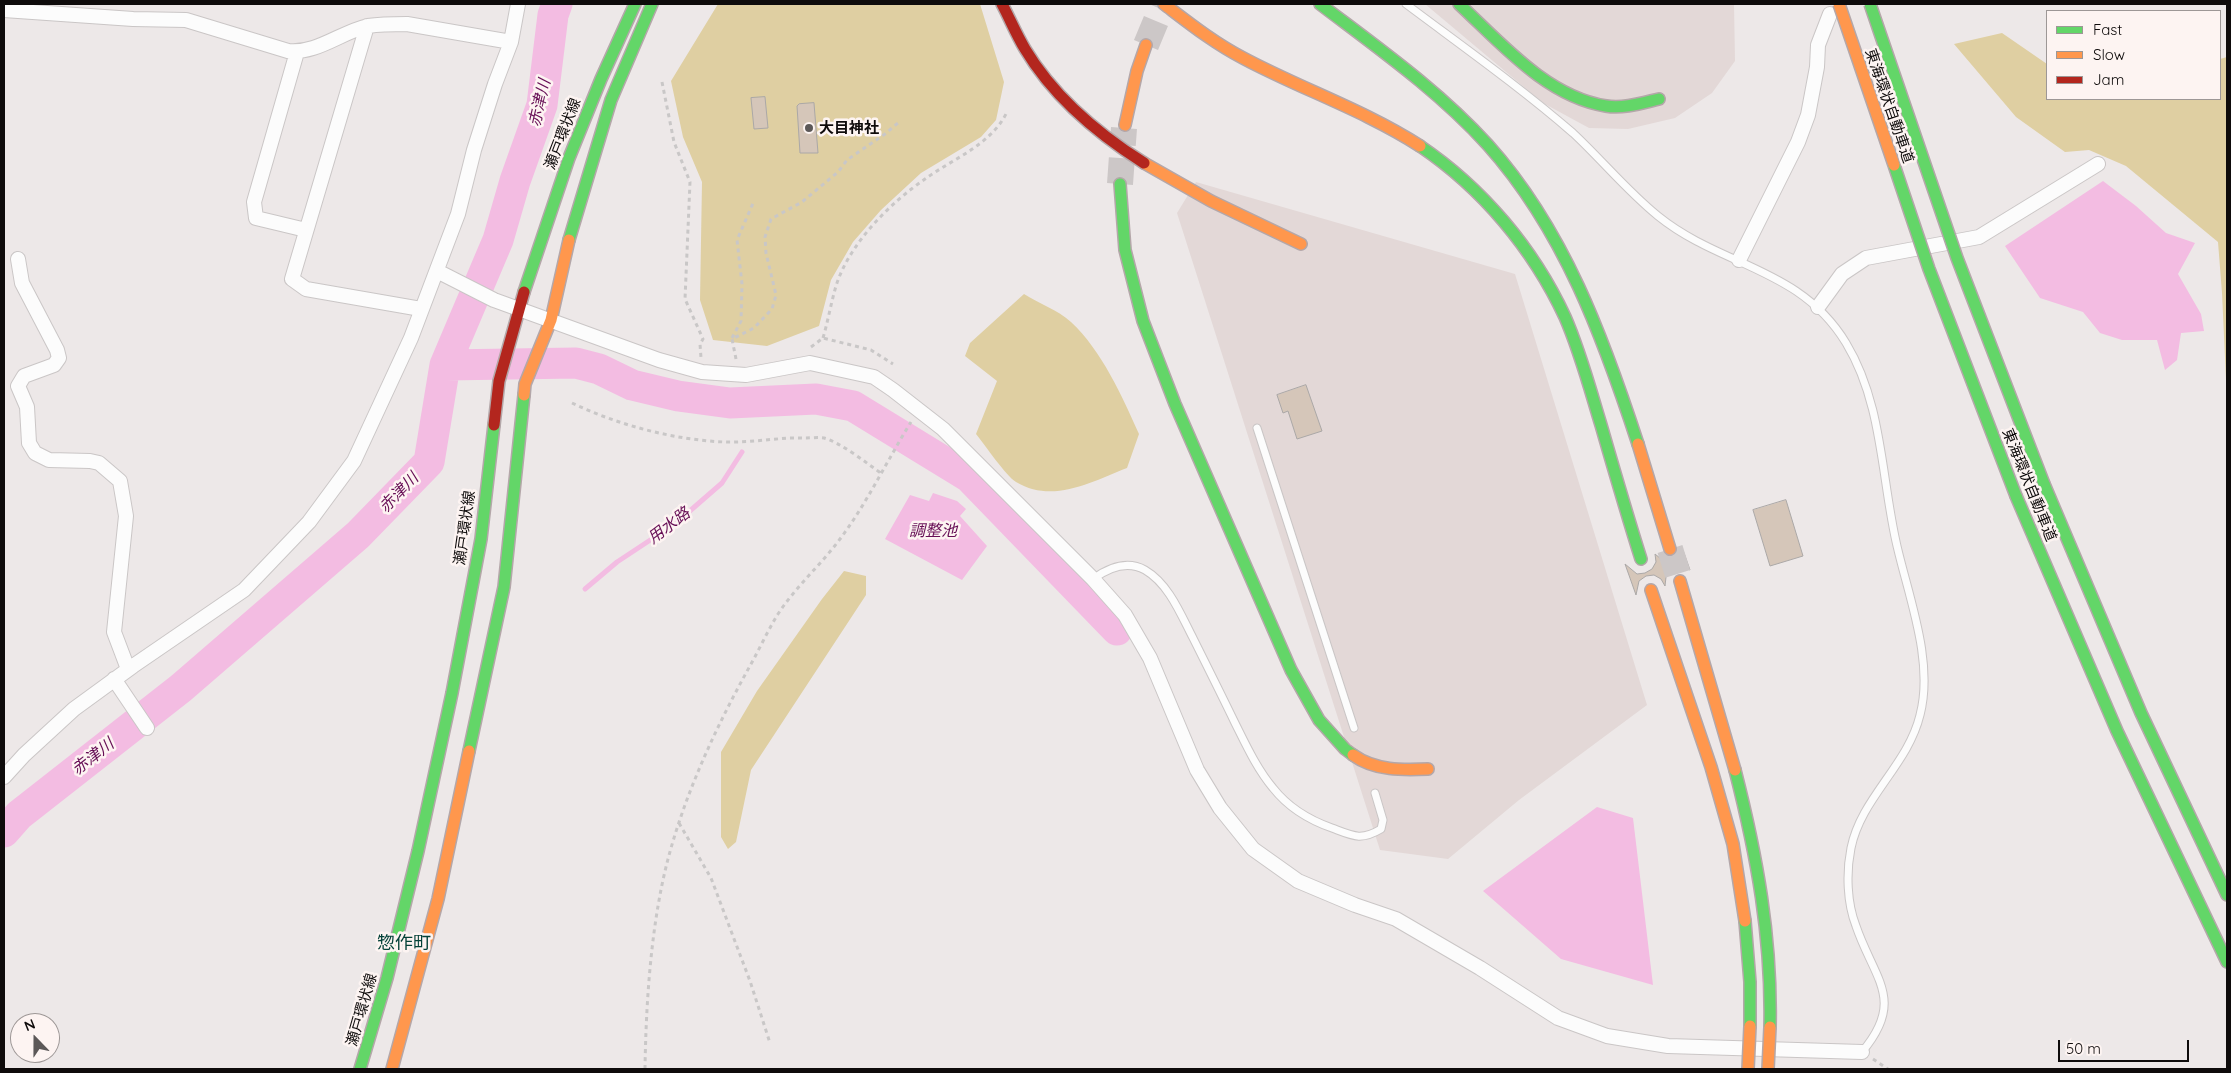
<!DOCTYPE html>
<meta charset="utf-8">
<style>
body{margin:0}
#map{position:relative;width:2231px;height:1073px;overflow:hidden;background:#ede8e8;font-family:Quicksand,sans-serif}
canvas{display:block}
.frame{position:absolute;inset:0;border:5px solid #0e0b0b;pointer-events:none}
.legend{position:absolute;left:2046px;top:10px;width:175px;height:90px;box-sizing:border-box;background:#fdf4f2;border:1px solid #9d9796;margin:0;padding:6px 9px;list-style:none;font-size:15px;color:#0e0b0b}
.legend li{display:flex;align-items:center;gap:10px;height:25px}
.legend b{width:25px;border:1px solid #9d9796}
.north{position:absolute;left:10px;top:1013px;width:50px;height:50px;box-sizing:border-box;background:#fdf4f2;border:1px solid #9d9796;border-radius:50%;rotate:338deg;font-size:14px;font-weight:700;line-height:20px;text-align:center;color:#0e0b0b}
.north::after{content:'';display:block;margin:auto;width:18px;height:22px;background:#5c5858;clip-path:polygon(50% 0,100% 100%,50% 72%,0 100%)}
.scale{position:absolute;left:2058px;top:1040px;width:131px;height:22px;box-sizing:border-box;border:2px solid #0e0b0b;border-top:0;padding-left:6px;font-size:15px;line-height:18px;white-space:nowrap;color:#0e0b0b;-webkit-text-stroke:4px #fdf4f2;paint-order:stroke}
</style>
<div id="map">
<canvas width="2231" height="1073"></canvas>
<div class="frame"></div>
<ul class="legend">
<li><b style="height:6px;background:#63d668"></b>Fast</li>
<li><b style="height:6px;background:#ff974d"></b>Slow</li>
<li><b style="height:6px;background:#b3261e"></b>Jam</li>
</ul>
<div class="north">N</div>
<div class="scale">50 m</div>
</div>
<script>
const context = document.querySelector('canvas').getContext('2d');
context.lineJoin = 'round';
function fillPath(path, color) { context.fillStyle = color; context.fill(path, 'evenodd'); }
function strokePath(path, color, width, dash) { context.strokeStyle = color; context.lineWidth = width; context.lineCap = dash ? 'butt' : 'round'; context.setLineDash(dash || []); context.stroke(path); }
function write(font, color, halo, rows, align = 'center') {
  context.font = font + ' Quicksand,"Noto Sans JP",sans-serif'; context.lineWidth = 5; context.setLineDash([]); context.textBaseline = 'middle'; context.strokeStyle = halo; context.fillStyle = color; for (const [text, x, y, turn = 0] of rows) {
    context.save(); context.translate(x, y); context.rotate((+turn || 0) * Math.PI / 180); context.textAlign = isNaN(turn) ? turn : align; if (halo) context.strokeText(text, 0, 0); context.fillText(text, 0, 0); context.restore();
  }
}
const built = new Path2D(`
 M1425,4H1734L1735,61L1712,93L1675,118L1628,129L1589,128L1543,103Z
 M1196,182L1515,274L1647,705L1519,800L1448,859L1380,850L1177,213Z`);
const green = new Path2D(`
 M718,4H980L1004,82L996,120L981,137L921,173L881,210L853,242L831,280L819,326L767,346L713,340L700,300L702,182L683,137L671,81Z
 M2002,33L2047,64V99H2220V59L2227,57V401L2222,293L2218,242L2126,166L2089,150L2065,152L2016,117L1954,44Z
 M1024,294C1038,303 1058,310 1071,322C1102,351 1122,396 1139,434L1127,468C1091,482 1053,504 1016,482C1006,476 985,445 976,434L997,381L965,356L970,343Z
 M844,571L866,576V595L751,770L736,842L728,849L721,837V752L757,691L822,599Z`);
const water = new Path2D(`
 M2103,181L2136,206L2166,233L2195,243L2178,274L2201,314L2204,331L2181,333L2177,360L2165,370L2157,340H2122L2100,333L2083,312L2040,298L2005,246Z
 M933,493L957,501L966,509L960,516L987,546L962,580L885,539L910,495L929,501Z
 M1597,807L1633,818L1653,985L1561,959L1483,891Z`);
const stream = new Path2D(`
 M585,589L617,562L676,523L722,483L742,452`);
const river = new Path2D(`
 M445,365L576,363L599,369L632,385L678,396L730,403L816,399L853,406L969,477L1117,630
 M4,832L19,815L181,688L358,535L429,462L445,365L498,240L515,181L542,105L553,15L557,4`);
const building = new Path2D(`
 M765,97L768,128L754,129L751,98Z
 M814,103L818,153H800L797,106L799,104Z
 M1306,385L1322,431L1297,439L1288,411L1283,413L1277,395Z
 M1786,500L1803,556L1770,566L1753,510Z
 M1684,553L1690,570L1683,566L1676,567L1670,570L1666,577L1665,586L1661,579L1654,575L1646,576L1639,581L1636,595L1625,564L1637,574L1645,573L1652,569L1656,562L1655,554L1666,563H1674L1681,560Z`);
const highwayTunnel = new Path2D(`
 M1146,45L1163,4
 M1120,184L1124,128
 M1670,549L1680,581`);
const path = new Path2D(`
 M662,82L674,142L690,182L685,299L703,339L700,344L701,358
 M732,338L741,321L742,284L737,240L754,201
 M823,338C828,321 831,303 836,286C849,244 890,203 925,179C954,158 991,145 1007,112
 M811,347L823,338L871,350L893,364
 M736,359L732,339L754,328L772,309L776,295L766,253L765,237L771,219L802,202L838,172L847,160L885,134L899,122
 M572,403C618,425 674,440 725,442C752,443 779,437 805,438C811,438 818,437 824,438C840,442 868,464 882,474
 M679,823L711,878L750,981L770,1043
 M1873,1059L1888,1069
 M645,1069C646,1002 651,924 668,859C686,791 717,725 751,664C760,648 768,630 778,614C797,585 823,563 843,535C869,499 888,459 911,422`);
const lane = new Path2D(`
 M1406,4C1462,46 1520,87 1573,133C1602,160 1627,191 1658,216C1721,267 1800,267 1846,343C1883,404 1881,478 1897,546C1909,598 1934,662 1920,715C1908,765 1861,798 1851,848C1846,873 1847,903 1856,926C1874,979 1906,1000 1862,1052
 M1257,428L1354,728
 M1093,579C1108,568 1127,560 1145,570C1169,584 1181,615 1193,638C1207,666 1221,694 1235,723C1246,745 1257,769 1273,788C1288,807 1309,820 1332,828C1353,836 1361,841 1381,829L1383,820L1375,793`);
const street = new Path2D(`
 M4,10L133,19L186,20L288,51C317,54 341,32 368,26C381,24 394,24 407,24L511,42
 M367,26L292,279L306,289L421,309
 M297,52L254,202L256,218L306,230
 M18,259L22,283L57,350L59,358L54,365L24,376L18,386L27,407L29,443L35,453L49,460L90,461L99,463L120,481L126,516L114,632L128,669
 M1739,260L1798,142L1808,115L1817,67L1818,45L1830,14
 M437,271L494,300L659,360L702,372L746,375L810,363L874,377L893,390L943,429L1093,579L1125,615L1150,658L1197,770L1220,808L1253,849L1298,881L1355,905L1396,919L1480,968L1558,1018L1607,1036L1668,1046L1862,1052
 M1818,307L1842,274L1866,258L1979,237L2098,164
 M114,679L147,728
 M4,777L24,755L74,709L133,666L244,590L309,522L354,461L411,338L458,214L474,150L495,84L511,42L518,4`);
const fast = new Path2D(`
 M1320,4C1378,48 1439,91 1488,145C1564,230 1603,337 1638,444
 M1459,4C1501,43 1547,97 1606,106C1623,109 1642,103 1659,99
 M1420,146C1482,188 1533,248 1565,317C1580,351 1590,389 1601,425C1614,470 1627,515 1641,559
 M1120,184L1125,250L1143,321L1175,404L1291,670L1319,720L1345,749L1353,755
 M569,240L611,100L652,4
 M524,292L569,158L601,79L635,4
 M2044,484L2141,713L2227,895
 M2016,496L2117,731L2227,962
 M469,751L504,587L524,395
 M1735,770C1757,856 1772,938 1770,1027
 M1745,921L1750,982V1026
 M360,1069L387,978L418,851L452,693L481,539L494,425`);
const slow = new Path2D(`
 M1164,4C1189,23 1214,43 1243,58C1301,89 1364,110 1420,146
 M1125,125L1137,71L1146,45
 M1144,163L1211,201L1301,244
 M524,395L525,384L551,320L569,240
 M1638,444L1670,549
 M1680,581L1735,770
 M1651,590L1711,767L1733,844L1745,921
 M1353,755C1375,771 1403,770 1428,769
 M392,1069L438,899L469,751`);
const jam = new Path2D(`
 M1002,4C1010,19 1016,34 1025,49C1053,96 1098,134 1144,163
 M494,425L499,381L524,292`);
const fastBridge = new Path2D(`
 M1870,4L1957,258L2044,484
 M1894,165L1929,269L2016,496`);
const slowBridge = new Path2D(`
 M1839,4L1894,165
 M1748,1069L1750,1026
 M1768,1069L1770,1027`);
const markers = [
 [809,128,5,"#5c5858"]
];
const streetNames = [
 ["東海環状自動車道",1889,106,71],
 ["瀬戸環状線",563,134,-69],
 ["東海環状自動車道",2029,485,68],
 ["瀬戸環状線",465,528,-82],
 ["瀬戸環状線",362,1010,-74]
];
const poiNames = [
 ["大目神社",819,128]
];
const waterNames = [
 ["赤津川",540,103,-77],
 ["赤津川",399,493,-46],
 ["用水路",669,526,-37],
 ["調整池",933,531],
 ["赤津川",93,757,-38]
];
const quarterNames = [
 ["惣作町",404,944]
];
fillPath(built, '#e3d8d7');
fillPath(green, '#dfcfa2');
fillPath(water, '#f3bce2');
strokePath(stream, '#f3bce2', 5);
strokePath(river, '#f3bce2', 31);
fillPath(building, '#d5c6b9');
strokePath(building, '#aba8a7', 1);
strokePath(highwayTunnel, '#ccc7c7', 26, [26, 13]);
strokePath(lane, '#cac6c6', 9);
strokePath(street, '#cac6c6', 16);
strokePath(fast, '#b4a7a9', 14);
strokePath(slow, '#b4a7a9', 14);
strokePath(jam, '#b4a7a9', 14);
strokePath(path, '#c9c7c7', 3, [4, 4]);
strokePath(lane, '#fcfcfc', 7);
strokePath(street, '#fcfcfc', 14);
strokePath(fast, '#63d668', 11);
strokePath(slow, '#ff974d', 11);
strokePath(jam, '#b3261e', 11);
strokePath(fastBridge, '#b4a7a9', 14, []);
strokePath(slowBridge, '#b4a7a9', 14, []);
strokePath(fastBridge, '#63d668', 11);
strokePath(slowBridge, '#ff974d', 11);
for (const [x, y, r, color] of markers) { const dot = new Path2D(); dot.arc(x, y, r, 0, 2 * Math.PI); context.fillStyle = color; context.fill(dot); strokePath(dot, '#fdf4f2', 2); }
write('15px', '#0e0b0b', '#fdf4f2', streetNames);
write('bold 15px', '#0e0b0b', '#fdf4f2', poiNames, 'left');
write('italic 16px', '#660e55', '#fdf4f2', waterNames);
write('18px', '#044239', '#fdf4f2', quarterNames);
</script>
